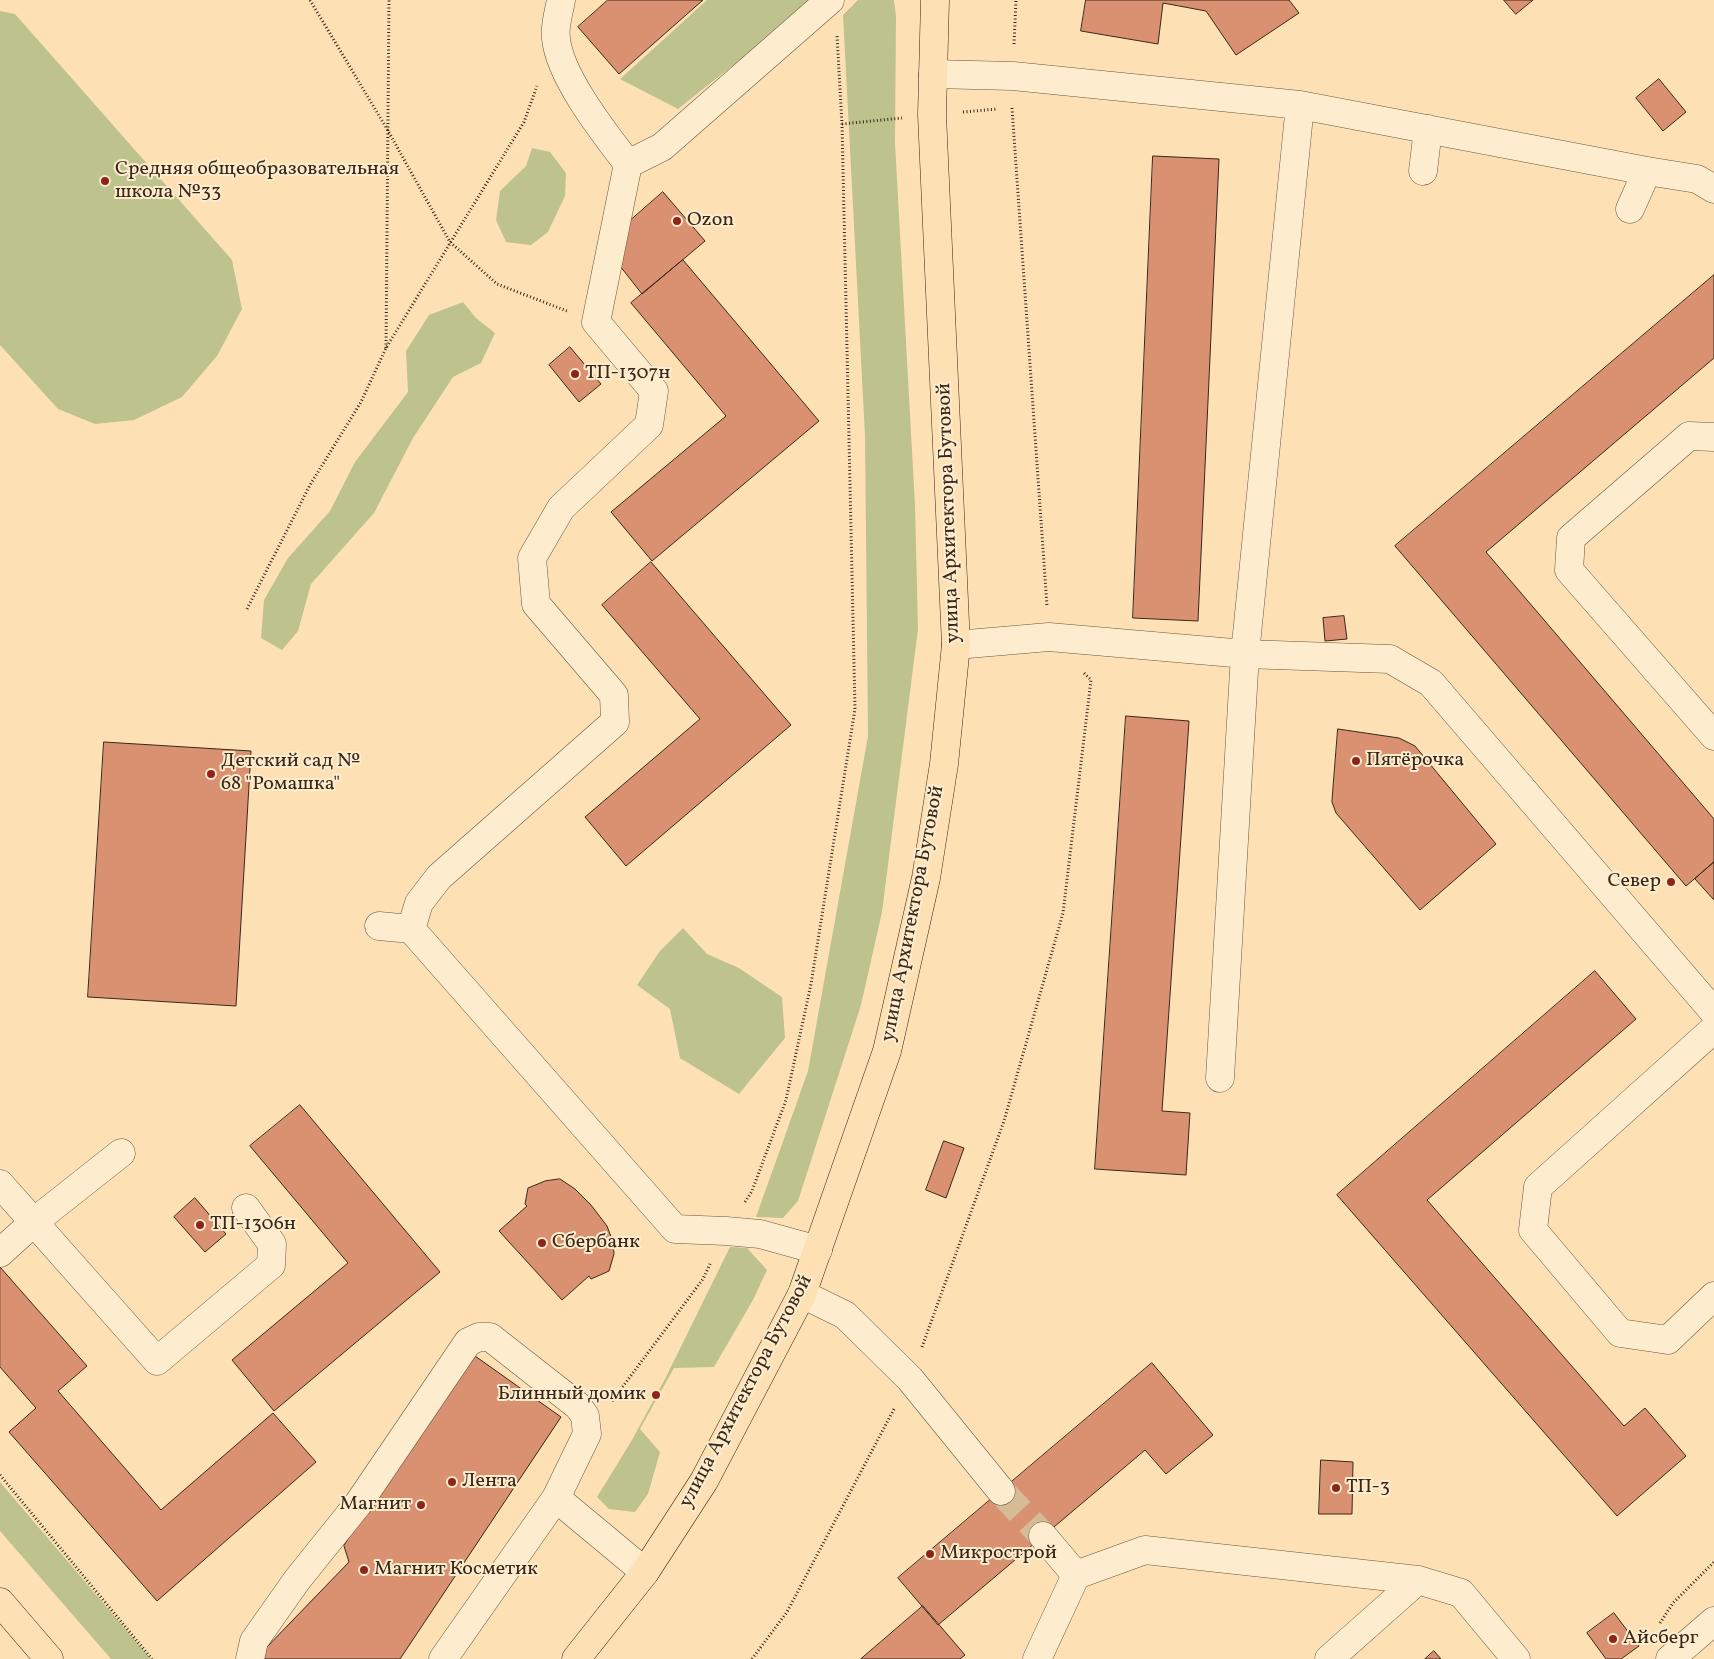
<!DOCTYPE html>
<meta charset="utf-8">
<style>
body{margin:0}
canvas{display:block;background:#fde1b5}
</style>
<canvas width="1714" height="1659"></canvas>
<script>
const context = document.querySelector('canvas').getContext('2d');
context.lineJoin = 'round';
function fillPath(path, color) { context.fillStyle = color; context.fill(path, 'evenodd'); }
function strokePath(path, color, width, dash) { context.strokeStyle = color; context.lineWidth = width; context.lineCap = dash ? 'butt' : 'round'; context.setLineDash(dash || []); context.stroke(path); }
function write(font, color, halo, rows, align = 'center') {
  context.font = font + ' Vollkorn,serif'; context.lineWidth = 4; context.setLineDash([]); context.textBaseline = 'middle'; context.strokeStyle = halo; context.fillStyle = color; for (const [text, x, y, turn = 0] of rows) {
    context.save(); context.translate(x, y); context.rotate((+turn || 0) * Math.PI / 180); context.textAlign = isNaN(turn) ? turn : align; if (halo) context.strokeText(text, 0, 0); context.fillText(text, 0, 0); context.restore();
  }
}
const green = new Path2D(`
 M707,0H815L678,109L620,79Z
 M858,0H894L896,16L895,143L915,505L918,629L882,912L861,1005L798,1201L783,1218L756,1217L808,1071L868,736L865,436L843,15Z
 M0,11L15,14L232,260L242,309L217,356L182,397L134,420L95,424L58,409L0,345Z
 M532,148L550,152L566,173L565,196L548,232L531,245L506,242L496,220L500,191L526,166Z
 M463,302L476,318L495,333L481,363L453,377L413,438L374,513L311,584L298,631L282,650L261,638L264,600L288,558L330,511L355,462L408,392L406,351L429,315Z
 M683,928L707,954L739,968L782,997L785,1038L739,1094L680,1058L670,1009L637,985L660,951Z
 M730,1247L747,1248L767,1270L753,1300L714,1367L674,1368L640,1429L660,1452L648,1494L635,1512L609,1509L597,1497L632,1440L666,1377Z
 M0,1482L151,1659H111L0,1531Z`);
const building = new Path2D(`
 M608,0H703L619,74L578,27Z
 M1086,0H1289L1299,13L1236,55L1206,11L1163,3L1158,44L1081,31Z
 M1504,0H1533L1516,14Z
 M1659,79L1686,112L1663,131L1636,98Z
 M1153,156L1219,159L1198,621L1133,618Z
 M663,192L705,241L642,294L620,266L624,226Z
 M683,260L819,421L652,561L611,512L726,416L631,303Z
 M1714,275V358L1486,552L1714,819V862L1686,886L1395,546Z
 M570,347L601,384L579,402L549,365Z
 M651,562L791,725L626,866L585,817L700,719L602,605Z
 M1344,616L1347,639L1325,641L1323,618Z
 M1126,716L1189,721L1162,1111L1190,1113L1186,1175L1095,1169Z
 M1338,729L1399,738L1415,746L1496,844L1420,910L1336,813L1332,802Z
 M104,742L251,751L236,1006L88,997Z
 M1714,862V900L1695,879Z
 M1595,971L1636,1019L1427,1200L1624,1426L1645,1408L1686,1456L1617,1516L1337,1195Z
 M300,1105L440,1272L274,1411L232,1360L348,1263L250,1146Z
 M944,1141L964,1148L946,1198L926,1190Z
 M560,1179L575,1189L591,1205L607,1226L613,1242L614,1254L609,1271L591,1279L589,1276L562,1300L499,1231L527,1206L525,1204L528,1188L545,1181Z
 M195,1198L226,1234L205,1252L174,1217Z
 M0,1267L87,1366L58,1391L161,1510L273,1413L316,1462L157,1601L9,1432L36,1408L0,1367Z
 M468,1351L561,1417L400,1659H265L263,1651L349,1562L344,1546Z
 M1152,1363L1213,1435L1166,1474L1145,1450L938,1625L898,1578Z
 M1321,1460L1353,1462L1352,1514H1319Z
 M923,1606L965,1655L960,1659H861Z
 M1614,1613L1639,1646L1621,1659H1606L1587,1633Z
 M1434,1651L1441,1659H1425Z`);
const minorTunnel = new Path2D(`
 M1001,1491L1043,1536`);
const path = new Path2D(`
 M310,0L387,129L450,242L497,284L567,311
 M1014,44L1016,0
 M1012,108L1047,606
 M963,112L997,109
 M842,124L902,118
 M386,348L389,0
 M247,609L310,485L361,402L386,348L524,122L537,86
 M745,1202L752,1191L786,1100L811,984L855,709L842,124L837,36
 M922,1347L1004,1121L1063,913L1091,680L1084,673
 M612,1401L703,1279L711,1262
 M0,1475L152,1659
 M1660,1623L1673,1603L1714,1562
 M752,1659L787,1612L894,1409`);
const minor = new Path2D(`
 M561,0C559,12 554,27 556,38C559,76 605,134 628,164
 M933,74L1013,76L1300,105L1647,171L1697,179L1714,189
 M1423,171L1428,129
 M1630,209L1647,171
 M1714,437L1689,436L1571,538L1569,570L1714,736
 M956,645L1049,637L1245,654L1390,659L1431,683L1714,1012
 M379,926L411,929
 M1714,1029L1538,1187L1533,1230L1620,1333L1668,1340L1714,1296
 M1220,1078L1245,654L1300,105
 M0,1184L157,1361L271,1265L272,1244L246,1208
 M818,1250L760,1234L726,1231L675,1229L411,929L419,903L439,877L615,722L614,695L536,604L532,558L561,508L649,425L654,391L596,322L628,164L662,147L830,0
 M0,1253L35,1221L121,1153
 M802,1294L845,1315L910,1379L1001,1491
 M556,1498L645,1572
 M1076,1575L1145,1550L1418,1580
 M250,1659L254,1641L297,1580L358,1504L468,1342L479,1337H490L578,1406L585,1416L587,1434L556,1498L443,1659
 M1037,1659L1076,1575L1043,1536
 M1329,1659L1418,1580L1461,1593L1516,1659
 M1670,1659L1714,1621`);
const major = new Path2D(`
 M0,1602L49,1659
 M576,1659L645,1572L704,1481L802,1294L887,1051L926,878L944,764L956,645L932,115L935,0`);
const markers = [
 [105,181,5,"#8f2418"],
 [677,221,5,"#8f2418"],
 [575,374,5,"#8f2418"],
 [1356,761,5,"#8f2418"],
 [211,774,5,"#8f2418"],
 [1671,882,5,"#8f2418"],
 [200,1225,5,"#8f2418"],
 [542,1243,5,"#8f2418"],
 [656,1395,5,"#8f2418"],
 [452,1482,5,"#8f2418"],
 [1336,1488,5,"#8f2418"],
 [421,1505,5,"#8f2418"],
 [930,1554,5,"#8f2418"],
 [364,1570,5,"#8f2418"],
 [1613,1639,5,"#8f2418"]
];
const poiNames = [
 ["Средняя общеобразовательная",115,170],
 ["школа №33",115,193],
 ["Ozon",687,221],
 ["ТП-1307н",585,374],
 ["Пятёрочка",1366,761],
 ["Детский сад №",221,762],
 ["68 \"Ромашка\"",221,785],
 ["Север",1661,882,"right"],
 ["ТП-1306н",210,1225],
 ["Сбербанк",552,1243],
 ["Блинный домик",646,1395,"right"],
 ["Лента",462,1482],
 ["ТП-3",1346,1488],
 ["Магнит",411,1505,"right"],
 ["Микрострой",940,1554],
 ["Магнит Косметик",374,1570],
 ["Айсберг",1623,1639]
];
const streetNames = [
 ["улица Архитектора Бутовой",950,513,-92],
 ["улица Архитектора Бутовой",914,914,-79],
 ["улица Архитектора Бутовой",747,1392,-62]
];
fillPath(green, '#bec38e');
fillPath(building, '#da9171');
strokePath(building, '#392818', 1);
strokePath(minorTunnel, '#d6bc96', 28, [28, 14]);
strokePath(minor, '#6a563f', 29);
strokePath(major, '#392818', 29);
strokePath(path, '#392818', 3, [1, 2.5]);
strokePath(minor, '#feeccf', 28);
strokePath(major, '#fde1b5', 28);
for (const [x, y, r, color] of markers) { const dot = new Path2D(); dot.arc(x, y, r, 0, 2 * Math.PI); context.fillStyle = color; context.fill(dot); strokePath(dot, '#feeccf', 2); }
write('20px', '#392818', '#feeccf', poiNames, 'left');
write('20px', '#392818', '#feeccf', streetNames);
</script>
